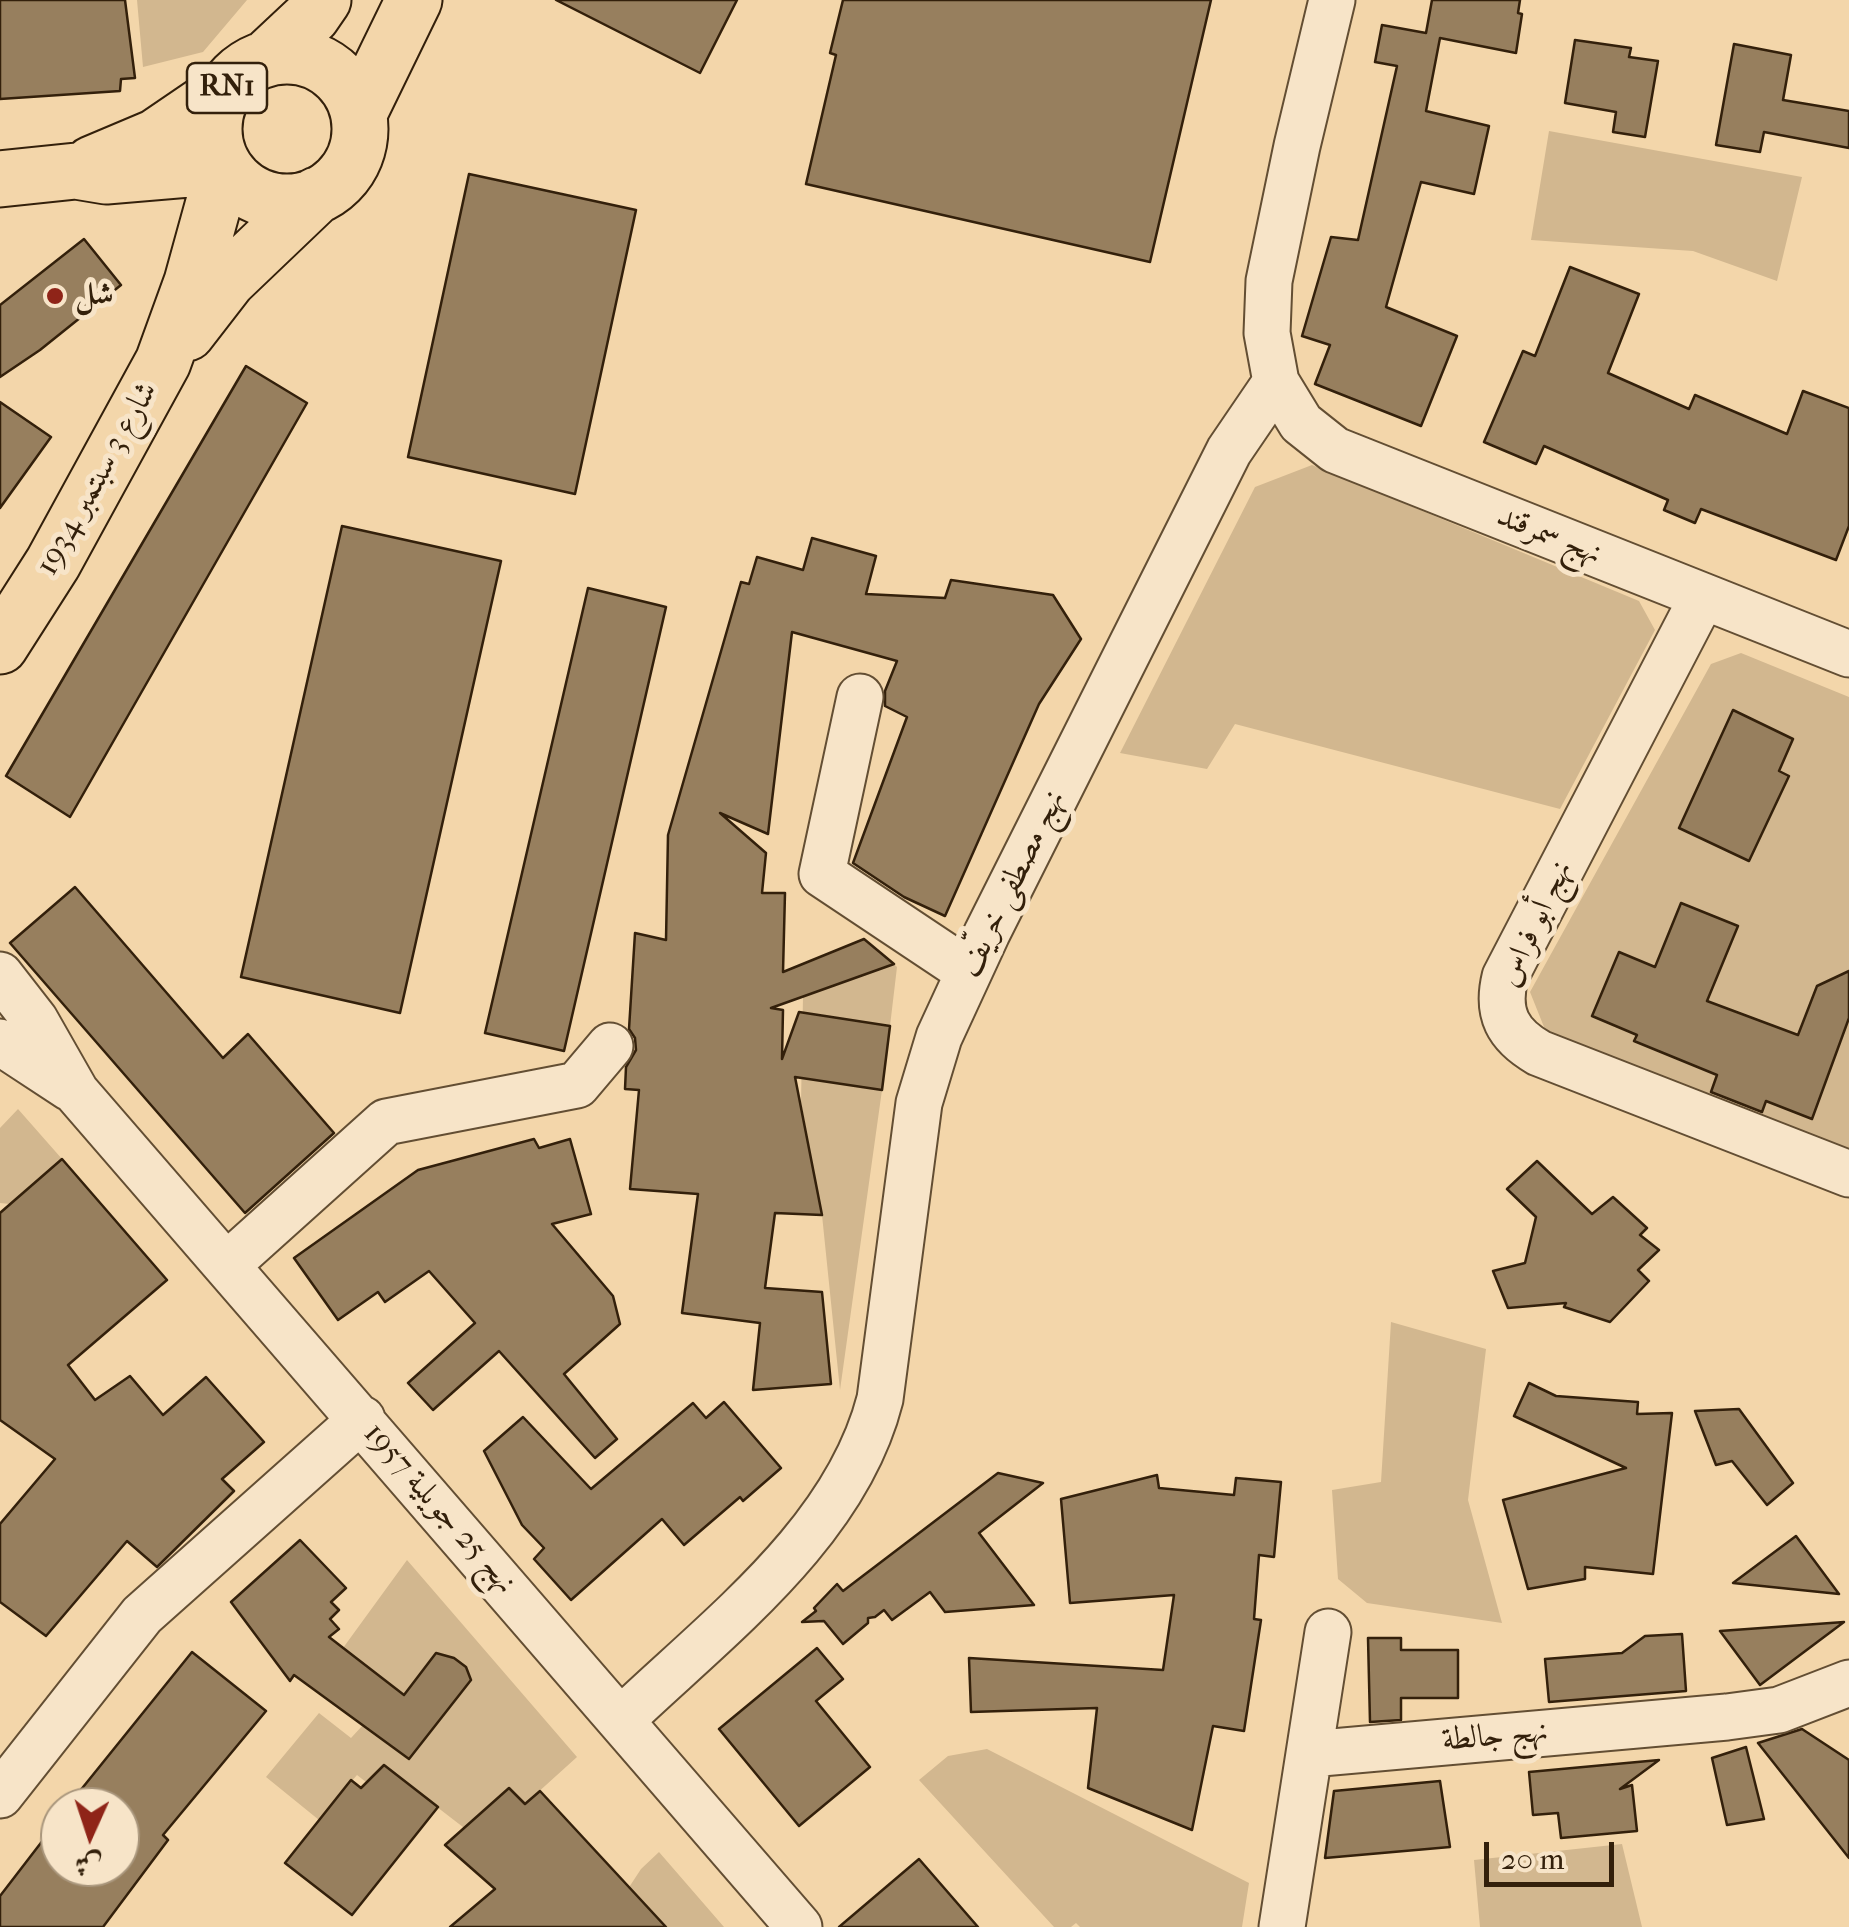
<!DOCTYPE html>
<meta charset="utf-8">
<style>
body{margin:0}
#map{position:relative;width:1849px;height:1927px;overflow:hidden;background:#f3d6aa;font-family:"IM FELL French Canon",Amiri,serif}
canvas{display:block}
.north{position:absolute;left:40px;top:1787px;width:100px;height:100px;box-sizing:border-box;background:#f7e4c8;border:2px solid #a9967c;border-radius:50%;rotate:183deg;font-size:28px;font-weight:700;line-height:40px;text-align:center;color:#33200b}
.north::after{content:'';display:block;margin:auto;width:35px;height:45px;background:#8f2418;clip-path:polygon(50% 0,100% 100%,50% 72%,0 100%)}
.scale{position:absolute;left:1484px;top:1842px;width:130px;height:45px;box-sizing:border-box;border:5px solid #33200b;border-top:0;padding-left:12px;font-size:30px;line-height:35px;white-space:nowrap;color:#33200b;-webkit-text-stroke:8px #f7e4c8;paint-order:stroke}
</style>
<div id="map">
<canvas width="1849" height="1927"></canvas>
<div class="north">ش</div>
<div class="scale">20 m</div>
</div>
<script>
const context = document.querySelector('canvas').getContext('2d');
context.lineJoin = 'round';
function fillPath(path, color) { context.fillStyle = color; context.fill(path, 'evenodd'); }
function strokePath(path, color, width, dash) { context.strokeStyle = color; context.lineWidth = width; context.lineCap = dash ? 'butt' : 'round'; context.setLineDash(dash || []); context.stroke(path); }
function write(font, color, halo, rows, align = 'center') {
  context.font = font + ' "IM FELL French Canon",Amiri,serif'; context.lineWidth = 10; context.setLineDash([]); context.textBaseline = 'middle'; context.strokeStyle = halo; context.fillStyle = color; for (const [text, x, y, turn = 0] of rows) {
    context.save(); context.translate(x, y); context.rotate((+turn || 0) * Math.PI / 180); context.textAlign = isNaN(turn) ? turn : align; if (halo) context.strokeText(text, 0, 0); context.fillText(text, 0, 0); context.restore();
  }
}
const green = new Path2D(`
 M137,0H247L203,52L143,67Z
 M1549,131L1802,177L1777,281L1693,251L1531,240Z
 M1312,465L1639,601L1655,630L1560,809L1235,724L1207,769L1120,753L1255,487Z
 M1741,653L1849,697V1155L1548,1037L1530,992L1711,664Z
 M894,964L897,967L890,1026L853,1020L882,1090L840,1390L822,1215L801,1102L803,997Z
 M18,1109L62,1159L28,1188L23,1215L10,1204L0,1203V1128Z
 M1391,1322L1486,1349L1468,1500L1502,1623L1367,1603L1338,1579L1332,1490L1381,1482Z
 M407,1560L577,1757L525,1804L508,1789L484,1810L472,1834L437,1807L420,1824L357,1775L319,1820L266,1777L319,1713L351,1738L363,1725L409,1759L471,1680C464,1662 455,1658 437,1653L404,1695L343,1648Z
 M987,1749L1249,1883L1242,1927H1080L1076,1923L1071,1927H1054L919,1780L948,1756Z
 M1622,1844L1642,1927H1480L1474,1860Z
 M659,1852L724,1927H603L641,1869Z`);
const building = new Path2D(`
 M0,0H125L135,78L121,79L120,91L0,99Z
 M556,0H737L700,73Z
 M843,0H1211L1150,262L806,184L836,55L830,53Z
 M1432,0H1520L1518,13L1522,14L1516,53L1440,38L1426,111L1489,126L1474,194L1421,182L1386,307L1457,336L1421,426L1315,384L1330,345L1302,336L1331,237L1358,240L1397,66L1375,62L1382,25L1426,33Z
 M1575,40L1631,48L1629,57L1658,61L1645,137L1613,132L1616,112L1565,103Z
 M1734,44L1791,55L1783,100L1849,111V148L1764,132L1760,152L1716,145Z
 M469,174L636,210L575,494L408,457Z
 M84,239L121,285L40,350L0,377V305Z
 M1570,267L1639,294L1608,373L1689,409L1695,395L1787,434L1803,391L1849,408V526L1836,560L1701,509L1695,523L1664,510L1668,500L1544,446L1536,464L1484,442L1523,351L1535,356Z
 M246,366L307,403L70,817L6,776Z
 M0,402L51,437L0,508Z
 M342,526L501,561L400,1013L241,977Z
 M812,538L876,556L866,594L945,598L951,580L1053,595L1081,639L1039,704L945,916L904,897L853,863L907,717L885,706V691L897,661L792,632L768,834L720,813L766,853L762,893H785L783,972L864,939L894,964L771,1008L783,1010L782,1059L799,1012L890,1026L882,1090L795,1077L822,1215L775,1213L765,1288L822,1292L831,1384L753,1390L760,1323L682,1313L698,1194L630,1189L639,1090L625,1089L626,1067L636,1050L635,1038L629,1029L635,933L666,940L668,835L741,582L749,584L757,557L803,570Z
 M588,588L666,607L564,1051L485,1033Z
 M1733,710L1793,739L1779,771L1789,776L1749,861L1679,828Z
 M75,887L223,1058L248,1034L334,1133L245,1213L10,943Z
 M1681,903L1738,926L1707,1001L1798,1035L1817,986L1849,971V1018L1812,1119L1766,1101L1762,1112L1711,1092L1717,1075L1634,1041L1637,1035L1592,1016L1619,952L1655,967Z
 M534,1139L539,1148L570,1139L591,1214L552,1224L613,1296L620,1324L564,1374L617,1439L595,1458L499,1351L433,1410L408,1383L475,1323L429,1271L385,1302L378,1292L338,1320L294,1258L418,1170Z
 M62,1159L167,1280L68,1365L95,1400L130,1376L163,1415L206,1377L264,1442L222,1479L234,1491L157,1567L127,1541L46,1636L0,1602V1524L55,1459L0,1420V1213Z
 M1537,1161L1592,1214L1613,1197L1647,1228L1640,1235L1659,1250L1638,1270L1649,1281L1610,1322L1564,1307L1566,1303L1508,1308L1493,1271L1525,1263L1536,1217L1507,1189Z
 M1529,1383L1556,1396L1638,1402L1637,1414L1672,1413L1653,1574L1585,1567V1579L1528,1589L1503,1500L1626,1468L1514,1416Z
 M724,1402L781,1468L743,1501L740,1497L684,1545L662,1519L571,1600L534,1559L544,1548L522,1525L484,1451L523,1417L591,1489L693,1403L706,1418Z
 M1739,1409L1793,1483L1767,1505L1732,1461L1716,1465L1695,1411Z
 M998,1473L1043,1483L979,1533L1034,1605L945,1612L930,1592L892,1620L884,1610L875,1617L868,1618V1623L843,1644L824,1621L802,1622L816,1611L814,1608L837,1584L843,1591Z
 M1157,1475L1159,1488L1234,1495L1236,1478L1281,1482L1274,1557L1259,1555L1254,1619L1261,1620L1244,1731L1213,1726L1192,1830L1088,1788L1097,1708L971,1712L969,1658L1163,1670L1174,1595L1070,1603L1061,1499Z
 M1796,1536L1839,1594L1733,1583Z
 M300,1540L346,1588L331,1602L339,1610L330,1619L339,1629L329,1637L404,1695L436,1653L454,1658L466,1667L471,1680L409,1759L294,1675L290,1681L231,1602Z
 M1844,1622L1760,1685L1720,1631Z
 M1682,1634L1686,1691L1549,1702L1545,1659L1622,1653L1645,1636Z
 M1368,1638H1401V1650H1458V1698H1401V1720L1370,1722Z
 M817,1648L843,1679L816,1701L870,1767L799,1826L719,1729Z
 M192,1652L266,1711L163,1835L168,1840L103,1927H0V1896L60,1818V1867H120V1807H67Z
 M1802,1729L1849,1760V1858L1758,1743Z
 M1746,1747L1764,1819L1727,1825L1712,1758Z
 M1659,1760L1620,1789L1632,1785L1637,1831L1561,1838L1558,1813L1533,1815L1529,1772Z
 M384,1765L438,1807L352,1915L285,1863L351,1780L361,1788Z
 M1440,1781L1450,1847L1325,1858L1334,1791Z
 M509,1788L525,1804L540,1791L666,1927H450L495,1889L445,1845Z
 M919,1859L978,1927H839Z`);
const minor = new Path2D(`
 M1276,382L1301,423L1335,450L1849,654
 M1702,598L1505,977C1496,1014 1508,1035 1539,1053L1849,1174
 M860,697L822,874L969,972
 M0,975L35,1020L76,1092L799,1927
 M0,1042L70,1088
 M228,1264L386,1122L577,1085L610,1046
 M621,1720C717,1628 846,1533 880,1399L919,1103L939,1037L987,933L1229,451L1276,382L1267,333L1269,281L1297,146L1332,0
 M1310,1754L1727,1717L1779,1710L1849,1683
 M0,1795L142,1615L362,1419
 M1282,1927L1328,1632`);
const major = new Path2D(`
 M214 129a73 73 0 1 1 146 0a73 73 0 1 1-146 0Z
 M266,59L312,16L323,0
 M359,113L414,0
 M92,164L156,137L225,90
 M0,179L76,171L106,176L224,166L192,282L163,362L53,563L0,646
 M187,333L228,280L317,195`);
const markers = [
 [55,296,10,"#8f2418"]
];
const shields = [
 [227,88,80]
];
const shieldNames = [
 ["RN1",227,88]
];
const poiNames = [
 ["شل",75,296]
];
const streetNames = [
 ["شارع 3 سبتمبر 1934",98,479,-61],
 ["نهج سمرقند",1549,536,22],
 ["نهج مصطفى خريّف",1013,884,-64],
 ["نهج أبو فراس",1536,924,-65],
 ["نهج 25 جويلية 1957",439,1509,49],
 ["نهج جالطة",1495,1737,-5]
];
fillPath(green, '#d2b78f');
fillPath(building, '#977f5e');
strokePath(building, '#33200b', 2.5);
strokePath(minor, '#634e33', 49);
strokePath(major, '#33200b', 59);
strokePath(minor, '#f7e4c8', 45);
strokePath(major, '#f3d6aa', 55);
for (const [x, y, r, color] of markers) { const dot = new Path2D(); dot.arc(x, y, r, 0, 2 * Math.PI); context.fillStyle = color; context.fill(dot); strokePath(dot, '#f7e4c8', 4); }
for (const [x, y, w] of shields) { const box = new Path2D(); box.roundRect(x - w / 2, y - 25, w, 50, 8); context.fillStyle = '#f7e4c8'; context.fill(box); strokePath(box, '#33200b', 2.5); }
write('bold 30px', '#33200b', null, shieldNames);
write('bold 32px', '#33200b', '#f7e4c8', poiNames, 'left');
write('32px', '#33200b', '#f7e4c8', streetNames);
</script>
